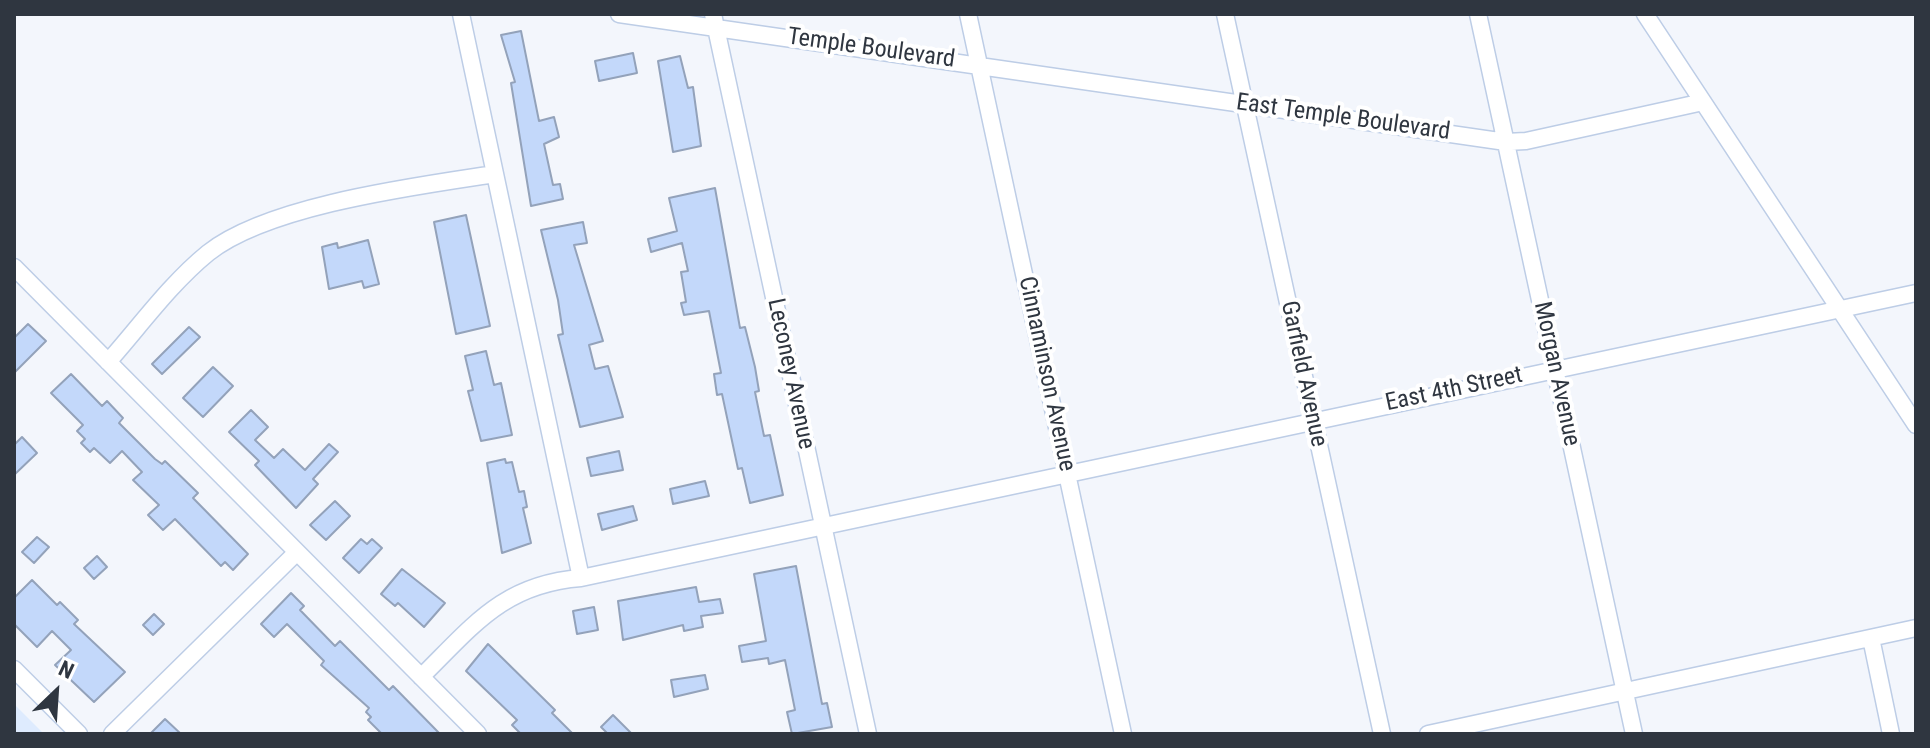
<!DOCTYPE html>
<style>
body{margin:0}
#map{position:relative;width:1930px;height:748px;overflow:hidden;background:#f3f6fc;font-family:"Roboto Condensed",sans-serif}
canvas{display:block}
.frame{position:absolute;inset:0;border:16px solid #2f3640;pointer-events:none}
.north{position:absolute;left:16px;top:652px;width:80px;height:80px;-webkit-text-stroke:6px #fff;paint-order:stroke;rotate:25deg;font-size:22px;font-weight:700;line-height:32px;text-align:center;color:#2f3640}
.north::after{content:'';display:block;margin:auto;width:28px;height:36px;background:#2f3640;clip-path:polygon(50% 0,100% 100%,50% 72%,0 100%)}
</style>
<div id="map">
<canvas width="1930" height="748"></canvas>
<div class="frame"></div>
<div class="north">N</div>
</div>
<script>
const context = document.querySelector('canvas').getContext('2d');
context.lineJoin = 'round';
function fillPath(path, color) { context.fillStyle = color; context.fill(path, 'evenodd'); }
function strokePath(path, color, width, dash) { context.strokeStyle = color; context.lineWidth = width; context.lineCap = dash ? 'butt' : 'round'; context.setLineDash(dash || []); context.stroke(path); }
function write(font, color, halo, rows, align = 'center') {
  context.font = font + ' "Roboto Condensed",sans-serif'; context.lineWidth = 8; context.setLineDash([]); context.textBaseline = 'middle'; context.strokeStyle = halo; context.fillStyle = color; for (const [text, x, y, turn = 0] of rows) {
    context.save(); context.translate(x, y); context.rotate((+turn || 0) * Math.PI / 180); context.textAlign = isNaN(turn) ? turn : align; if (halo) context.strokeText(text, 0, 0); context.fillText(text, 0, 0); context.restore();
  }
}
const built = new Path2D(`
 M14,704L44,734H14Z`);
const building = new Path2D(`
 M521,31L539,121L554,117L559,137L544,144L553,185L560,184L563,199L531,206L511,83L515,82L501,35Z
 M633,53L637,73L599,81L595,61Z
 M680,56L688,88L693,87L701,146L673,152L658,61Z
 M715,188L740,328L745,327L755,367L759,391L755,392L764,436L770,435L783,495L750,503L742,468L738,469L722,394L717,395L714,374L721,373L709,311L684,315L681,303L686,302L681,272L688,271L682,243L651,252L648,239L677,231L669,198Z
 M466,215L490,326L456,334L434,222Z
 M583,222L587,243L574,245L603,341L589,345L595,369L608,366L623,417L580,427L558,335L563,334L558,300L541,230Z
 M368,240L379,284L364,288L362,281L329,289L322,247L337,243L338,248Z
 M28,324L46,341L14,373V338Z
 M189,327L200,337L162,374L152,364Z
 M486,351L494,385L501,383L512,435L481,441L468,391L473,390L465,356Z
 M213,367L233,386L203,417L183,398Z
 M71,374L102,406L107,401L123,418L119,423L155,459L162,464L165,461L198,493L193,498L248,554L233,570L225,562L221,566L175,519L163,530L148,515L159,505L133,480L142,472L122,451L110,463L94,448L90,452L81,443L85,439L77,431L83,425L51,393Z
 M251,410L268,427L255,440L274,458L283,449L305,470L329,444L338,452L313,479L318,484L296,508L255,465L259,461L229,432Z
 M22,437L37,453L14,475V445Z
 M619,451L623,470L591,476L587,458Z
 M505,459L506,463L512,462L519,492L524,491L527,507L523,508L531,543L502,553L487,463Z
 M705,481L709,496L673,504L670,489Z
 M335,501L350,516L326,540L310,525Z
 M633,506L637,520L602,530L598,514Z
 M37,537L49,547L34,563L22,552Z
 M361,539L367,544L372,539L382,548L359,573L343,558Z
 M97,556L107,567L94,579L84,568Z
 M796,566L822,704L827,703L832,727L792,734L787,712L795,710L785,660L769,664L768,658L742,662L739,646L766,641L754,574Z
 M402,569L445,603L424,627L398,603L395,606L381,594Z
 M32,580L57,605L60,602L78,620L74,624L125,672L94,702L55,665L71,650L52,631L37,647L14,624V598Z
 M696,587L699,602L720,599L723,613L701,616L703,627L684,631L683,625L623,640L618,601Z
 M291,593L304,606L300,610L335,646L340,641L389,690L393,686L440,734H382L368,720L371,717L366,712L369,708L321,665L324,661L287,624L274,637L261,624Z
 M594,607L598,630L577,634L573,611Z
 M154,614L164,624L153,635L143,625Z
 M488,644L555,710L552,713L573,734H521L512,725L517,720L466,671Z
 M705,675L708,689L674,697L671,680Z
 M613,715L632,734H608L601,727Z
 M165,719L181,734H150Z`);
const minor = new Path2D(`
 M461,14L581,578
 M619,14L1506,142L1526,141L1703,102
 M713,14L868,734
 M968,14L1123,734
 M1225,14L1382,734
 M1478,14L1634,734
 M1645,14L1916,425
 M14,267L478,734
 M108,362C140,326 170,284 208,253C268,205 417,186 495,174
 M1871,638L1891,734
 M14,669L79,734
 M421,677C473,626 503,584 581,578L1916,293
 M112,734L297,552
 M1428,734L1916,628`);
const streetNames = [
 ["Temple Boulevard",871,49,8],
 ["East Temple Boulevard",1343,118,8],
 ["Leconey Avenue",790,374,78],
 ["Cinnaminson Avenue",1046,374,78],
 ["Garfield Avenue",1303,374,78],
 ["Morgan Avenue",1556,374,78],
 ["East 4th Street",1454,390,-12]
];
fillPath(built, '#deebfe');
fillPath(building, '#c3d8fa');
strokePath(building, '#93a2ba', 2);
strokePath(minor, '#bdcde6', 19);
strokePath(minor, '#fff', 16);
write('24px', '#2f3640', '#fff', streetNames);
</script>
